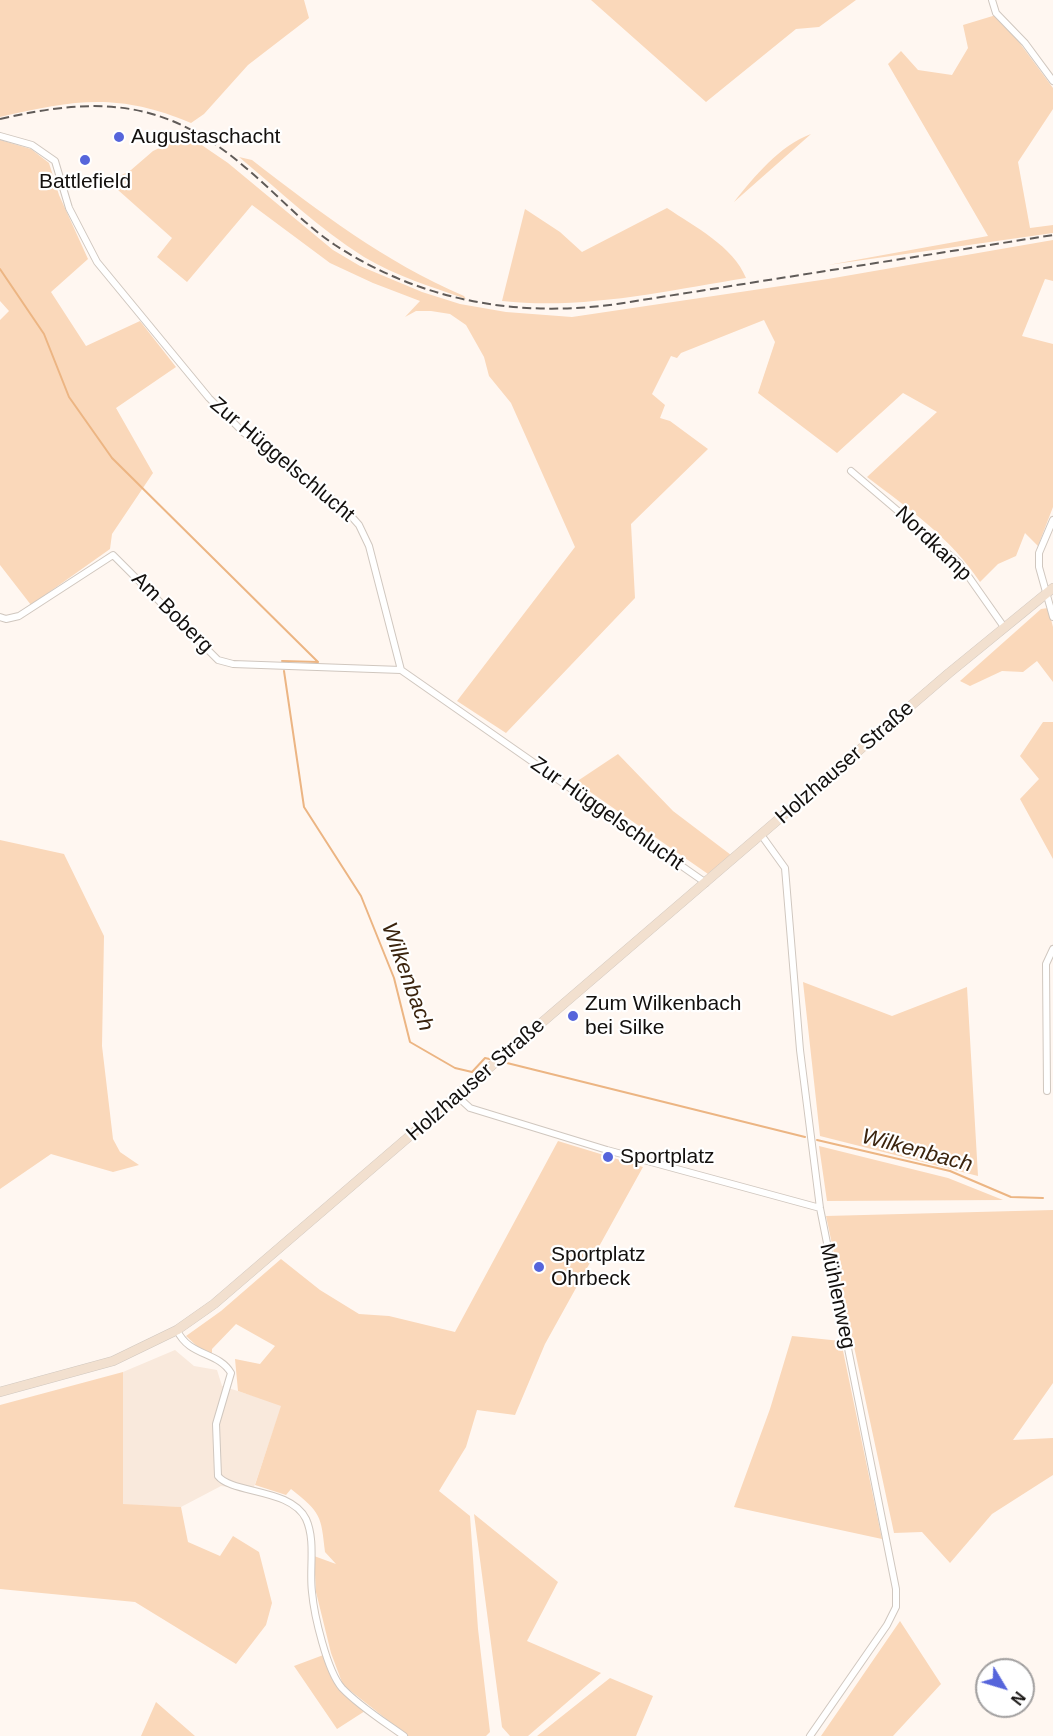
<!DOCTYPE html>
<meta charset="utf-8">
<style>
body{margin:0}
#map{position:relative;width:1053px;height:1736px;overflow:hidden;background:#fff7f1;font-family:Arial,sans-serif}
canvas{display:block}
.north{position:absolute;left:975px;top:1658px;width:60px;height:60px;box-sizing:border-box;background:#fff;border:2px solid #a19f9f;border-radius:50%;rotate:128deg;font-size:16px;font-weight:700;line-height:24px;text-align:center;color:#13100e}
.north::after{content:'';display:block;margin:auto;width:21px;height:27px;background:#5665db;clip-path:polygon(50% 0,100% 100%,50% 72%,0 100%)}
</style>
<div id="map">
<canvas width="1053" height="1736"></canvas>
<div class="north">N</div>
</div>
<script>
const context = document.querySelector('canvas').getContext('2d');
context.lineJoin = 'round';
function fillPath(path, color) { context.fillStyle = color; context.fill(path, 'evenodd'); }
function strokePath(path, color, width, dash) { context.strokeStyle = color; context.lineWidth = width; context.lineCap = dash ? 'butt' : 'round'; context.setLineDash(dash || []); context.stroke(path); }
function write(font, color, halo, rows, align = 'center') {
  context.font = font + ' Arial,sans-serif'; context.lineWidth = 4.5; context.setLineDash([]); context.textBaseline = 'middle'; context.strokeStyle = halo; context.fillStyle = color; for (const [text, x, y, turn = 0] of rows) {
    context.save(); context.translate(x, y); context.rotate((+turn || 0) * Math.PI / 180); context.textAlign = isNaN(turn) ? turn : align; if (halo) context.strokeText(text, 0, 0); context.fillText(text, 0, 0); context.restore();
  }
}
const built = new Path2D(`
 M175,1350L194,1366L217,1370L222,1386L282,1405L253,1490L221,1486L181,1507L123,1505V1372Z`);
const green = new Path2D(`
 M0,0H304L309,18L248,65L204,114L191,123C118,92 74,100 0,117Z
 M591,0H856L819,27L796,29L706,102Z
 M996,15L1002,19L1053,88V109L1018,162L1030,228L1053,225V233L828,265L988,236L888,64L901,51L918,70L952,75L968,48L963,25Z
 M811,134L734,202C755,176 779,146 811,134Z
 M187,135L228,163L333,250L360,266L422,292L460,304L506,312L572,317L828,279L1053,240V281L1045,279L1022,336L1053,344V507L1038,546L1025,533L1016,556L998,564L980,582C951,538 909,509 867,477L937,412L903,393L837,453L758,393L775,342L764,320L681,353L677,358L671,356L652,394L665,405L660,418L670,421L708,449L631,524L635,598L506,733L457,701L575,547L511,403L489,376L484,357L466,325L450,314L431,311H416L405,317L420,301L373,283L330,263L252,205L187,282L157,257L172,238L109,182L131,170L153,151Z
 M0,140L31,149L49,163L59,195L88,259L51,292L86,346L140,321L176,367L116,408L153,473L112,534L110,549L31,605L0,565V320L9,311L0,301Z
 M239,157L252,160C321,213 383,261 464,296L466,299C432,287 396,276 364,257C319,229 280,191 239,157Z
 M667,208C695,227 733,246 746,278C665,291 584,310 502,301L525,209L560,232L582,252Z
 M1048,608L1053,627V682L1037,661L1023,672L1002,671L970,686L960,681L1041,609Z
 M1043,722H1053V859L1020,799L1039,779L1020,756Z
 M618,754L673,811L731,855L708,874L576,782Z
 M0,840L64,854L104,936L102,1046L113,1139L120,1152L139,1165L113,1172L51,1154L0,1189Z
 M803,982L892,1016L967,987L978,1176L820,1136Z
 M558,1141L643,1167L545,1344L515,1415L477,1410L466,1447L439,1491L470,1516L478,1629L490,1732L486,1736H408L343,1685L331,1653L316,1592L314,1556L336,1564L325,1552C321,1515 321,1513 291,1489L286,1495L255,1485L281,1406L238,1391L235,1359L260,1364L275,1346L236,1324L212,1349V1354L199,1348L186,1336L221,1311L281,1259L320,1290L359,1314L389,1316L455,1332Z
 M819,1146L948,1178L1003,1200L827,1201Z
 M1053,1210V1383L1013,1440L1053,1438V1475L992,1514L950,1563L922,1532L894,1533L826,1216Z
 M792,1336L841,1341L882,1539L734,1507L770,1409Z
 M123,1372V1504L181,1507L188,1542L220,1556L233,1536L259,1552L272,1603L266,1625L236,1664L135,1602L0,1589V1405Z
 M474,1514L558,1582L527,1641L601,1673L528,1736H510L502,1727Z
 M900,1621L941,1684L893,1736H821Z
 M326,1654L337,1684L365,1711L337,1729L294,1666Z
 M610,1678L653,1696L636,1736H537Z
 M156,1702L195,1736H141Z`);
const stream = new Path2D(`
 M0,269L44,334L69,397L112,458L318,662L282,661
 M284,671L304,807L361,896L394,978L410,1042L455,1068L472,1072L485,1058L494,1060
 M503,1062L805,1137
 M817,1140L950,1171L1011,1197L1043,1198`);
const street = new Path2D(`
 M992,0L996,13L1025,43L1053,81
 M0,136L32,145L55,161L69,208L97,262L209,398L243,432L343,507L359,525L369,546L401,670L706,883
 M851,471L959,563L1004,627
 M1053,520L1039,553V567L1053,617
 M0,617L6,619L19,616L113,555L218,660L233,664L401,670
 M762,836L785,868L800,1050L820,1208L896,1589V1607L887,1625L810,1736
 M1047,1091L1046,964L1053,949
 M458,1097L470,1108L607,1150L820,1208
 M177,1330C189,1357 218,1351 231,1373L216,1424L218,1476C232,1494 291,1488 306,1519C316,1541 309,1569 312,1592C314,1615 327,1671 342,1688C359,1706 383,1721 404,1736`);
const secondary = new Path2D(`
 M0,1392L113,1361L177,1330L214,1304L949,673L1053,588`);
const rail = new Path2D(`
 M0,119C99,96 166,99 246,168C276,193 302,223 335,245C421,301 517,318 617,304L1053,235`);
const markers = [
 [119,137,6,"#5665db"],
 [85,160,6,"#5665db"],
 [573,1016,6,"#5665db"],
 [608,1157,6,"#5665db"],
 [539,1267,6,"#5665db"]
];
const poiNames = [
 ["Augustaschacht",131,137],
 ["Battlefield",85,182,"center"],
 ["Zum Wilkenbach",585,1004],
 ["bei Silke",585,1028],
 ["Sportplatz",620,1157],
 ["Sportplatz",551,1255],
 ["Ohrbeck",551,1279]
];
const streetNames = [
 ["Zur Hüggelschlucht",282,460,40],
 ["Nordkamp",933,544,44],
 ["Am Boberg",172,613,45],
 ["Holzhauser Straße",845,763,-41],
 ["Zur Hüggelschlucht",607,814,35],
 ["Holzhauser Straße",476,1080,-41],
 ["Mühlenweg",837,1296,78]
];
const waterNames = [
 ["Wilkenbach",407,977,70],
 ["Wilkenbach",917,1151,15]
];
fillPath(built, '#f9e9dc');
fillPath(green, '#fad8ba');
strokePath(stream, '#ecb583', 2);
strokePath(street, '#d0c7bf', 8);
strokePath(secondary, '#d0c7bf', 10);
strokePath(street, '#fff', 6);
strokePath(secondary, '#f2e0cf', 9);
strokePath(rail, '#605b58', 2, [9, 4.5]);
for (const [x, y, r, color] of markers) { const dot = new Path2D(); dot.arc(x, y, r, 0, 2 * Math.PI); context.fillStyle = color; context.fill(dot); strokePath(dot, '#fff', 2); }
write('21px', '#13100e', '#fff', poiNames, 'left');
write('21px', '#13100e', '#fff', streetNames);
write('italic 22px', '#3b240e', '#fff', waterNames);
</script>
